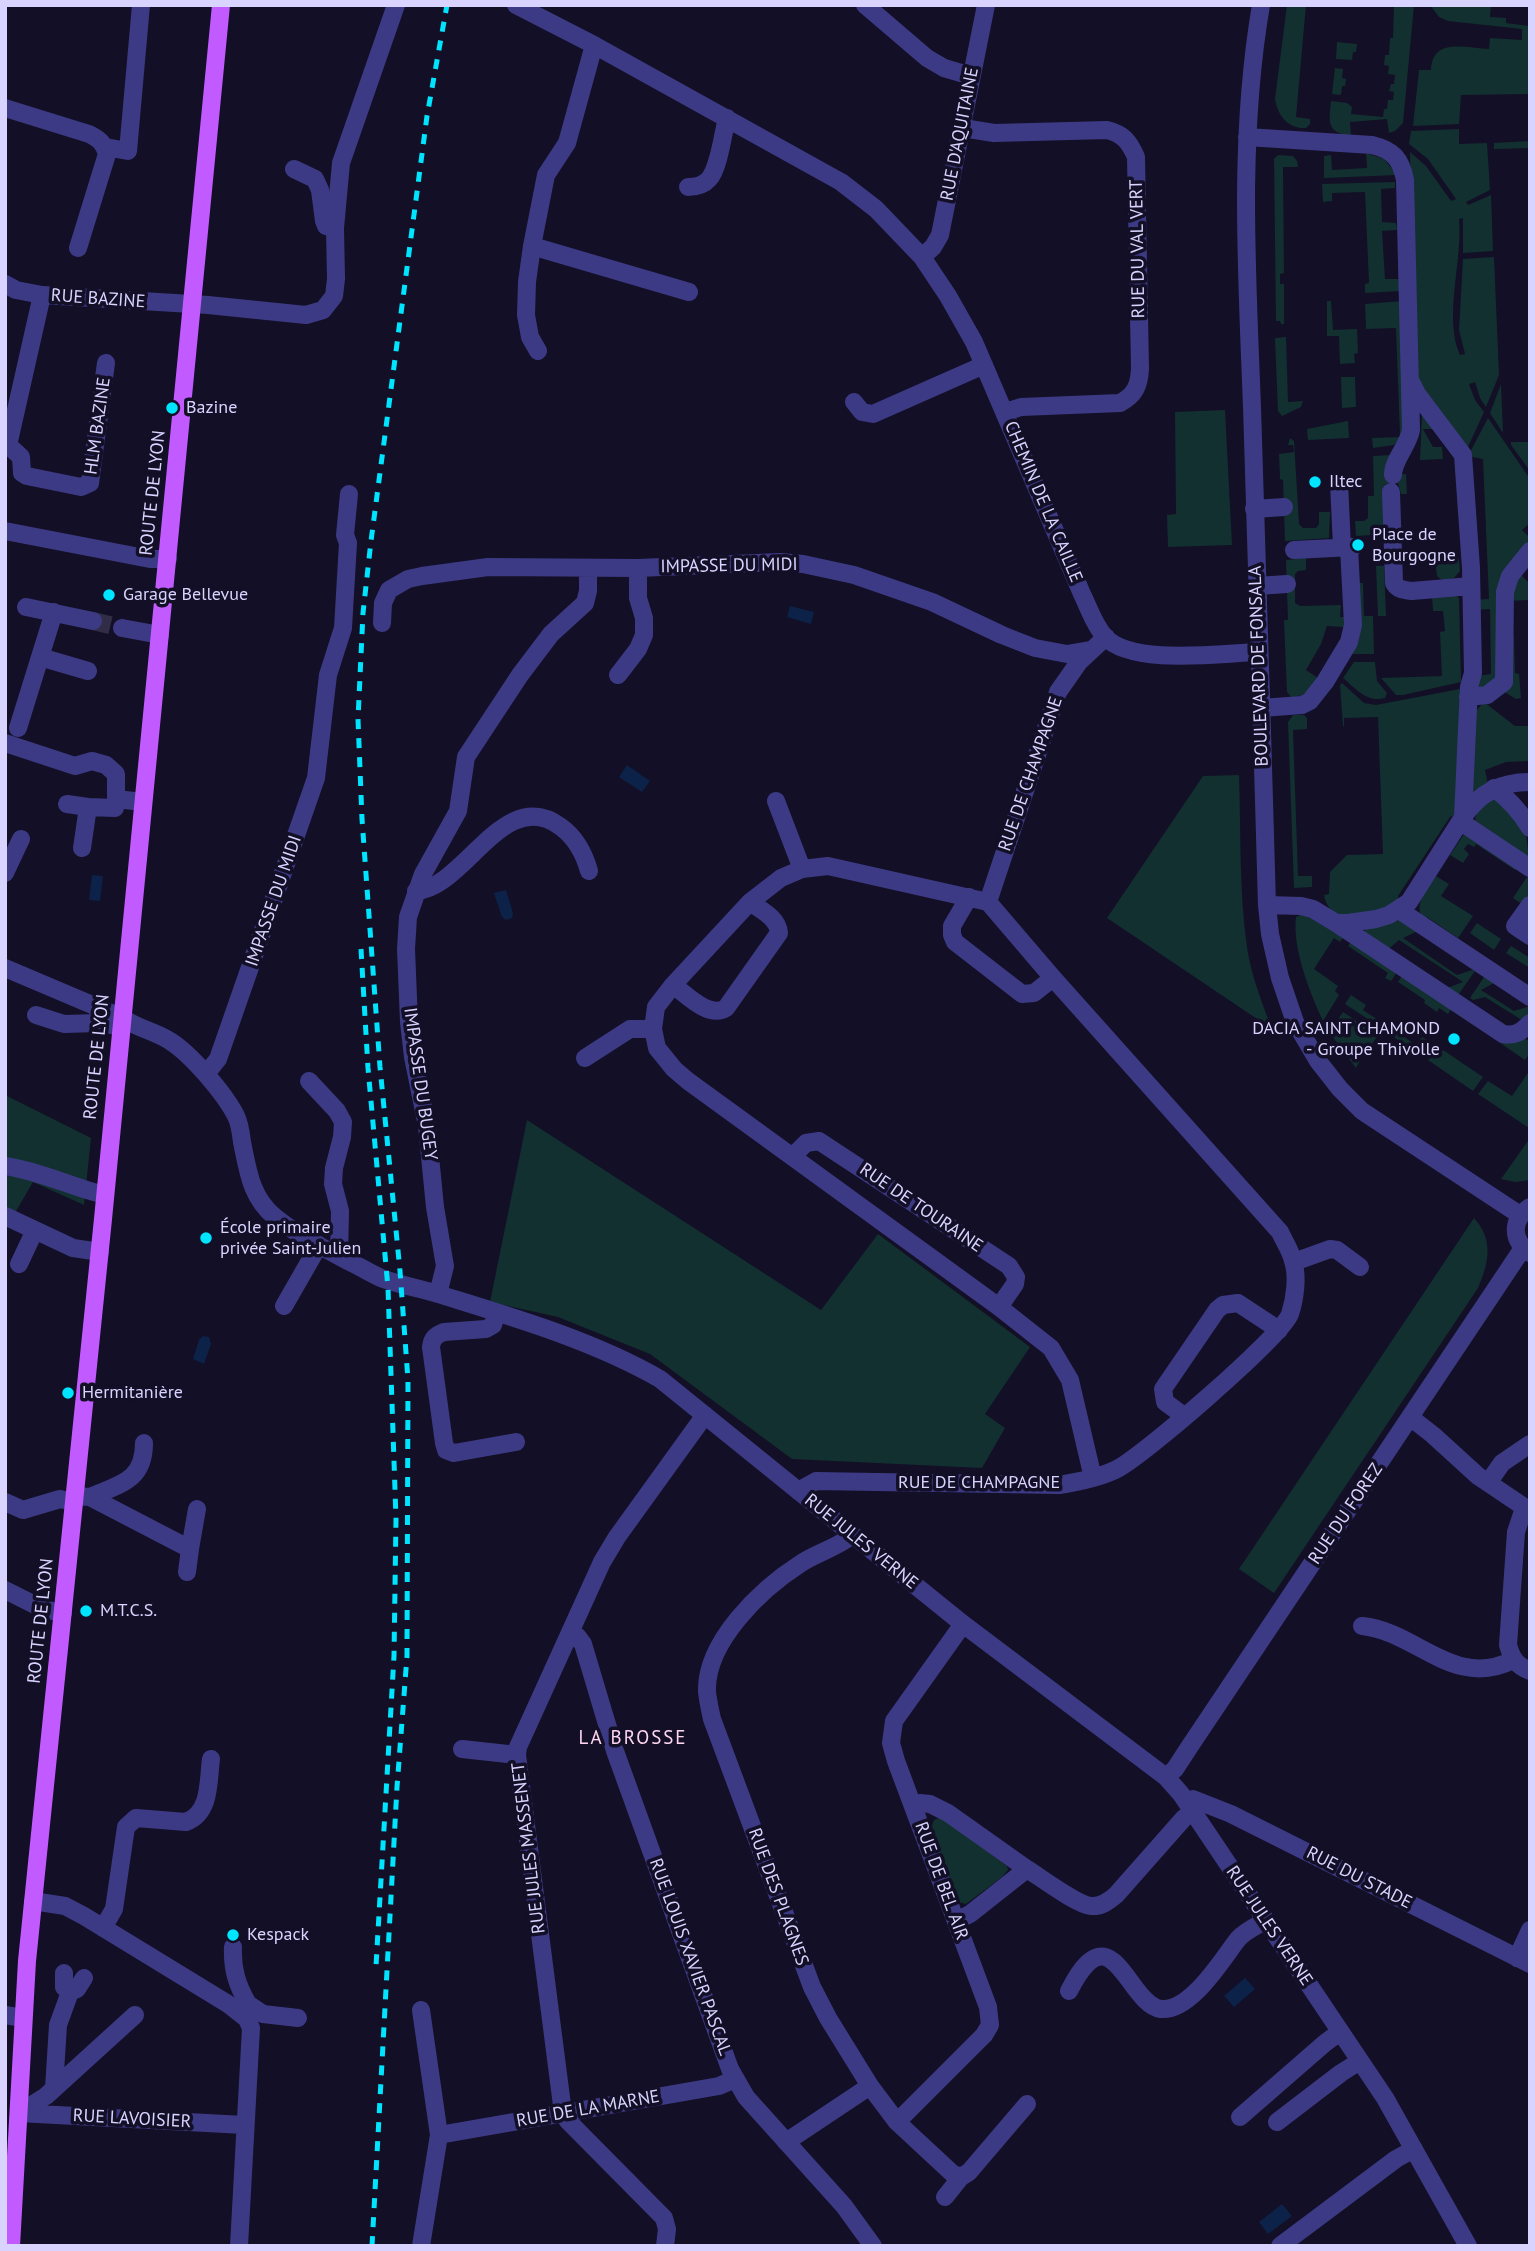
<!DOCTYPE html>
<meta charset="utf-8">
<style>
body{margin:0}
#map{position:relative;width:1535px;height:2251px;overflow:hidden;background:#130f26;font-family:"PT Sans",sans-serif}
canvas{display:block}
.frame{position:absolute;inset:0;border:7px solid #d9d4ff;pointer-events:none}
</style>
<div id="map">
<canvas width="1535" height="2251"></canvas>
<div class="frame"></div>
</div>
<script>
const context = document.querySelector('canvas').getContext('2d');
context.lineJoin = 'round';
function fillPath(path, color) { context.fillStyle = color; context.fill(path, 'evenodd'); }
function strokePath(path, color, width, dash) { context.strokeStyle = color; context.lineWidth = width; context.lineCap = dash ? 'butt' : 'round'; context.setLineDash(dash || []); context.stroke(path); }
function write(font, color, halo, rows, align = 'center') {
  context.font = font + ' "PT Sans",sans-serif'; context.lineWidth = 7; context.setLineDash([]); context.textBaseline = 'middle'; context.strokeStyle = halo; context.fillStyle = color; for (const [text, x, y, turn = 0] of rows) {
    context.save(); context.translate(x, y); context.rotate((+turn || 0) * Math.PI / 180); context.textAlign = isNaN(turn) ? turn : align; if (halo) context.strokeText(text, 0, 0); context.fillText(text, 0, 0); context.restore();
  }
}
const green = new Path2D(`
 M1287,5H1306L1296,117L1310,119V124L1306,128C1288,129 1278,116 1275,99Z
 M1394,5H1414L1403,123L1395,131L1389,133L1387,119L1350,122L1351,136C1326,133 1329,121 1331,101L1347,103L1352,107L1351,114L1383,117L1384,109H1387L1388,100H1393L1394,92L1389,91L1391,84H1394L1395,75L1388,74L1389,66L1384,65L1385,55H1389L1390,38H1393Z
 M1430,5H1491L1490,17L1506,18V23L1529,26L1530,22V94L1461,95L1459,124L1413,126L1419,70H1431C1432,37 1466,48 1489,49L1490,38L1522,40V29L1448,21L1439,17Z
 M1337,42L1357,44L1356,52H1353L1352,60L1336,59Z
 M1335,68L1343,69L1342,78L1346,79L1345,86H1342L1341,95L1332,94Z
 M1459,129V144L1487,143L1490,190L1466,202L1468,205L1491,195L1493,251L1463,253V218L1459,219C1463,260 1443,318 1460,355L1465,354L1459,330L1463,259L1494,257L1499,375L1486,407L1480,398L1475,382L1469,384L1475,400L1484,412L1468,447L1422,391L1416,378L1410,152L1426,166L1451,201L1456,199L1428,159L1409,144L1411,131Z
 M1530,141V148L1494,149V143Z
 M1366,153L1384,159L1397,175L1324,178V156L1331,155L1332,170L1367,168Z
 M1278,155L1293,156L1297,161L1298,167H1283L1284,273L1280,274V284H1284V324H1281L1280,321H1276L1274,159Z
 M1395,182V188L1381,189L1382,222L1396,223L1397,230L1382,231L1385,279H1399L1400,291L1365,293V284L1369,283L1365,192L1332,193V201L1323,202L1322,184Z
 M1327,301H1331L1333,330L1357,329L1358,353L1354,354L1355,363L1340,364L1339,336H1327Z
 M1403,301L1407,424L1402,435H1400L1396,328L1366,329L1365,304Z
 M1286,337L1288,402L1303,401L1301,407L1282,416L1278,411L1275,338Z
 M1355,377L1356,407L1342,408L1341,377Z
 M1501,384L1503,433L1490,413Z
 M1225,410L1232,545L1168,547L1167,515L1176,514L1175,412Z
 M1422,414L1437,429H1423L1433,447H1442L1443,459L1420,460Z
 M1488,418L1530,479V523L1522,530L1530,538V545L1521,555L1498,678L1494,684L1478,688L1477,676L1491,674L1490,609L1475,610L1474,600L1489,599L1483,459L1468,456Z
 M1348,421L1349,438L1308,440L1307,429Z
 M1402,437L1394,445L1373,448L1372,438Z
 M1290,438L1294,441L1299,524L1303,528H1316L1319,524V512H1330L1329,538L1285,541L1283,480L1280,479L1279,454L1294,452L1293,445H1288Z
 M1511,442H1530V471L1511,445Z
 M1390,455L1387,475L1406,474L1407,494H1401L1398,483L1385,484L1386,534L1356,536L1355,521H1364L1368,518V496H1374L1373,456Z
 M1306,558V570L1298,571L1295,574V603L1300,606L1341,605L1340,617H1347L1344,627L1327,626L1321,644L1306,670L1318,678C1312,689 1304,697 1291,697L1287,692L1284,620H1288L1286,560Z
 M1459,559L1460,571L1454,578L1443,581L1437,576L1435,560Z
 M1376,566H1384L1386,616H1378Z
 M1521,575L1528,582L1530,581V600L1507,601L1508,593Z
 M1356,583H1363L1364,616H1373L1374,654H1351Z
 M1454,594L1459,598L1461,682L1403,695H1396L1381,678L1442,676L1440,632L1445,631L1443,611H1433L1432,596Z
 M1507,636H1514L1515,673L1519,674L1521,698L1516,699L1501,690Z
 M1354,662H1375L1377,681L1387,693L1385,698C1367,703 1356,689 1343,678Z
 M1342,683L1364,703L1376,705L1460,689L1459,813L1450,817L1398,896L1399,903L1394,906L1341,918C1331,911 1326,906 1324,895L1329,894L1330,872L1347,855L1383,854L1378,717L1344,718V727L1343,726L1340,685Z
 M1484,702L1515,726H1530V761L1506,762L1485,770L1488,784L1472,797L1474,713Z
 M1293,715H1304L1307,718V729L1293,730L1298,876H1312V887L1294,888L1288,722Z
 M1239,775C1241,831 1239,892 1247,947C1251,975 1262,1003 1272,1029L1107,918L1203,776Z
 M1492,799L1503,803L1526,834L1529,859L1475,822C1475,811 1483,805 1492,799Z
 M1464,834L1517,868L1515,870L1476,844L1474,847L1468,844L1464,849L1469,854L1463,863L1450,855Z
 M1436,876L1449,884L1441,896L1473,916L1458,938L1427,917L1424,921C1412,904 1427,890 1436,876Z
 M1527,877L1530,879V892L1522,904L1513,898Z
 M1302,914H1307L1345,935L1340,942L1334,938L1314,969L1338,986L1335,991L1339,995L1323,1021C1310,993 1292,948 1296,917Z
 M1399,918L1420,930L1403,938L1457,975L1472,970L1475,971L1456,998L1447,988L1463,982L1399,940L1385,952L1364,932L1366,929Z
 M1477,923L1501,939L1494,950L1470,933Z
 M1353,939L1399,969L1391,981L1385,978L1388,973L1348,946Z
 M1511,946L1530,958V968L1506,953Z
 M1404,972L1453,1006L1448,1014L1439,1008L1437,1012L1424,1003L1425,1000L1398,982Z
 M1486,974L1494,983L1481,990L1514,1011L1530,1006V1015L1525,1022L1485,997L1473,1000L1470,998Z
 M1351,995L1366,1005L1363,1010L1386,1025L1383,1029L1345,1004Z
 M1460,1010L1530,1041V1053L1525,1060L1458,1014Z
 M1343,1012L1378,1035L1367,1052L1357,1046L1351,1055L1360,1061L1356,1068L1329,1032Z
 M1392,1029L1416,1045L1422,1037L1430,1042L1421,1055L1389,1034Z
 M1443,1050L1483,1077L1473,1091L1428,1060L1433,1053L1439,1056Z
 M1530,1070V1127L1529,1128L1478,1094L1488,1081L1512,1096Z
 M5,1095L91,1138L84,1205L33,1182L15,1213L5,1209Z
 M527,1120L821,1310L878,1234L1030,1347L985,1414L1005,1428L982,1468L792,1459L650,1354L558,1317L490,1302Z
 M1530,1138V1180L1515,1182L1501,1179Z
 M1474,1218C1494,1240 1489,1263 1478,1288L1274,1593L1239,1569Z
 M939,1818L945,1820L1007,1866L1008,1870L1002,1877L966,1904L958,1902L930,1830L934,1820Z`);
const water = new Path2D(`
 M790,606L814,612L811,624L787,617Z
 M627,765L650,781L642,792L619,777Z
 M92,875L103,876L100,901L89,900Z
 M506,890L513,913L512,918L506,920L502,917L494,893Z
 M203,1336L209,1337L211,1344L204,1364L193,1359L199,1340Z
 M1245,1978L1255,1989L1234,2007L1224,1996Z
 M1282,2204L1292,2216L1268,2234L1259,2222Z`);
const minorTunnel = new Path2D(`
 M93,621L122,628`);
const minor = new Path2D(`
 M516,5L594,45L841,182L876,209L922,257L948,296L974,342L1082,594C1089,608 1094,625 1105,637C1132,666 1221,653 1259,652
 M865,5L927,58L944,68L971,76
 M1261,5C1238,139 1247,273 1252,407C1258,573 1262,739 1267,905L1270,934L1280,978L1295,1022L1318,1061L1340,1089L1362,1111L1520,1215
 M5,108L89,134C99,139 104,143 107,154L78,248
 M963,128L994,133L1107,130C1123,134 1129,141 1136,157L1140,369C1139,386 1135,395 1120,403L1021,407L1005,412
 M1247,137L1372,145C1393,150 1401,159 1405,180L1411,430C1408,446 1393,460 1393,475
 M105,147L128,151L141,5
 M294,169L315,179L320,190L324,221L326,226L335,228
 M688,187C696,187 703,186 709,179C719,168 723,133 727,118
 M532,246L689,292
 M922,257L933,247L940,235L986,5
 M5,284L16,290L42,295L208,305L306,315L323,310L334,296L336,279L335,228L341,163L396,5
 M42,295L9,441V446L21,457L22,473L27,476L81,487L90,483L106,363
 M538,351L530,337L526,315L527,282L532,246L546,175L567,143L594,45
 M854,402L862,412L873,414L984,365
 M1339,483L1342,547
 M1391,492L1394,583C1398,590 1404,590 1412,591L1471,586
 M1254,509L1284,507
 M5,531L150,559H168
 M1294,550L1353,547
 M1257,586L1287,584
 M26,607L93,621
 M382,623L383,603L389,590L408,579L422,576L488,567L638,568L780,562L803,564L854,575L932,602L1002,635L1035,648L1067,654L1090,650
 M122,628L160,635
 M40,657L88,671
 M618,675L638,649L644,635V618L638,598V568
 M1468,697L1487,695L1504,682L1505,592L1510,576L1530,551
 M1261,708L1302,705L1310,701L1325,682L1349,642L1353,625L1349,547
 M18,728L54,612
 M5,743L75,766L92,761L106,765L116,774V799
 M1494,788C1510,800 1520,811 1530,828
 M776,801L802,869
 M67,804L88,807
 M1463,817C1480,793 1499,782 1530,782
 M1461,822L1530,868
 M82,848L88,807L115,808L116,799L143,802
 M5,873L21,839
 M416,891C465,888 504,784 561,827C576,838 584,853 589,871
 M969,897L952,926V935L955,942L1022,994L1034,993L1053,978
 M988,902L828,866L802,869L781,878L750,902L673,985L656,1007L653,1029L657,1048L674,1069L688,1081L999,1307L1051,1348L1070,1380L1093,1478
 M1267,905L1301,906L1313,909L1336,923H1348L1376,919L1389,915L1409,902L1463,817L1469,687L1473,673L1471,568L1463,455L1417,394L1410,380
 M1530,905L1515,926L1530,936
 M1399,910L1530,997
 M1336,923L1503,1034C1516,1036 1521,1032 1530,1023
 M5,968L123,1018C138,1029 155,1031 170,1041C191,1054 225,1094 236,1116C240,1124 241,1134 242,1142C248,1171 251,1198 275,1217C297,1235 324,1248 348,1261C359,1266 370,1273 381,1278C399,1285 419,1288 438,1294C512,1317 592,1340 660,1379L963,1624L1166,1777L1181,1794L1385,2098L1468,2246
 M673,985C687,995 709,1019 726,1008L779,933C778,918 761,910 750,902
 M36,1015L64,1024L99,1023L122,1027
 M585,1058L630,1029H653
 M206,1074L218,1059L316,778L328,675L343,628L348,543L345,535L349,494
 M309,1081L337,1111L343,1122L342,1137L334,1168L333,1184L340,1211L339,1256
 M793,1156L806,1143L819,1141L1009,1266L1016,1277L1015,1284L999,1307
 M5,1166C40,1171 71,1187 105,1195
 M1530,1207C1511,1220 1511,1240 1530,1253
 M5,1216L73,1248L100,1252
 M1294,1262L1330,1249L1337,1250L1360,1267
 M19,1264L35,1230
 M438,1294L445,1266L435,1207L427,1126L413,1057L409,1022L406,949L408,917L423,874L458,811L466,757L520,675L551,634L585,603L588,591V568
 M284,1306L319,1245
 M497,1313L493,1325L486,1329L444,1332C436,1335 432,1338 431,1347L444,1443L446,1450L454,1453L516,1442
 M1184,1416L1165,1402L1163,1389L1217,1310L1223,1305L1238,1303L1279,1330
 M1410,1417L1433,1435L1478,1476L1530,1511
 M1488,1483L1502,1463L1530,1444
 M798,1491L816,1481L1059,1485C1078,1482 1098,1478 1115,1470C1140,1459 1282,1336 1290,1314C1295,1299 1298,1276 1293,1261C1291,1251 1284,1241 1280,1232L1053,978L988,902L1058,692L1079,662L1106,637
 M75,1496L90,1497L190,1549L187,1572
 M90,1497C120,1484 144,1481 144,1443
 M5,1502L23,1510L60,1499L74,1502
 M1524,1508L1516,1532L1508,1645C1512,1659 1516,1665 1530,1671
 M852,1535C841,1546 814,1554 800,1564C761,1589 705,1642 707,1692C708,1701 710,1710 712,1719L812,1987L828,2018L870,2086L897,2122L953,2174L961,2177L969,2172L1027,2104
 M190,1549L197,1509
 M5,1590L43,1609L63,1613
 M1362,1626C1416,1631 1454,1690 1513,1660
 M571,1633L577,1636L583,1644L615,1751L730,2069L746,2097L844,2206L873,2246
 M462,1749L517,1755
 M1166,1777L1175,1769L1190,1746L1523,1248
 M1187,1803L1193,1799L1231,1814L1530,1964
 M913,1806L920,1803L930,1804L948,1813L1027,1869L970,1914L956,1921
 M1027,1869C1040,1877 1077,1905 1091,1906C1101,1907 1109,1901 1116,1895L1184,1818
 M33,1901L65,1906L84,1916L228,2004L247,2019L251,2028L239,2246
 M103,1928L114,1909L126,1827L136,1818L186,1822C211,1813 208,1781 211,1759
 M233,1947C232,1969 237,1985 248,2004L240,2012
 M1517,1958L1530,1930
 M1069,1991C1112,1906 1127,2004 1161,2009C1191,2012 1223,1958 1238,1939C1245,1931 1256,1926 1265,1921
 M70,1992L77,1989L84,1978
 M248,2004L263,2014L298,2018
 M421,2010L439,2135L421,2246
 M5,2015L23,2018
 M54,2088L58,2025L70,1992L64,1987V1973
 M19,2113L244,2125
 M19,2113L46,2096L135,2015
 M1240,2117L1325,2043L1340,2032
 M897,2122L984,2035L990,2025L988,2007L896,1761L891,1743L894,1721L963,1624
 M1277,2122L1341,2073L1360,2061
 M439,2135L719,2086L735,2079
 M786,2142L870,2086
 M945,2197L961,2177
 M665,2246L667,2229L664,2218L568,2121L563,2113L517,1755L518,1747L602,1562L617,1537L705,1415
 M1280,2246L1396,2159L1414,2149`);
const major = new Path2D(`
 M11,2246L27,1961L103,1219L221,5`);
const rail = new Path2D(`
 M361,949L368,1068L388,1288L396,1519L394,1656L376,1966
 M372,2246L397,1787L407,1656L408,1380L400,1271L380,1067L362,819L358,719L363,613L371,541L427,116L447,5`);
const markers = [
 [172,408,7,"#00e5ff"],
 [1315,482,7,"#00e5ff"],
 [1358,545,7,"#00e5ff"],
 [109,595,7,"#00e5ff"],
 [1454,1039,7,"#00e5ff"],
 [206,1238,7,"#00e5ff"],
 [68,1393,7,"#00e5ff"],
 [86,1611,7,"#00e5ff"],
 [233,1935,7,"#00e5ff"]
];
const streetNames = [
 ["RUE D'AQUITAINE",960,134,-79],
 ["RUE DU VAL VERT",1138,249,-91],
 ["RUE BAZINE",98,299,4],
 ["HLM BAZINE",98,426,-82],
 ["ROUTE DE LYON",153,493,-84],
 ["CHEMIN DE LA CAILLE",1043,502,67],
 ["IMPASSE DU MIDI",729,566,-1],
 ["BOULEVARD DE FONSALA",1259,666,-92],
 ["RUE DE CHAMPAGNE",1031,774,-71],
 ["IMPASSE DU MIDI",274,901,-71],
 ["ROUTE DE LYON",97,1057,-84],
 ["IMPASSE DU BUGEY",420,1084,82],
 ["RUE DE TOURAINE",921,1208,34],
 ["RUE DE CHAMPAGNE",979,1483],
 ["RUE DU FOREZ",1346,1514,-56],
 ["RUE JULES VERNE",861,1542,39],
 ["ROUTE DE LYON",41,1621,-84],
 ["RUE JULES MASSENET",529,1848,-97],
 ["RUE DU STADE",1359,1878,27],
 ["RUE DE BEL AIR",941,1881,70],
 ["RUE DES PLAGNES",778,1897,70],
 ["RUE JULES VERNE",1269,1926,56],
 ["RUE LOUIS XAVIER PASCAL",690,1957,70],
 ["RUE DE LA MARNE",588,2109,-10],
 ["RUE LAVOISIER",132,2119,3]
];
const poiNames = [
 ["Bazine",186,408],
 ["Iltec",1329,482],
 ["Place de",1372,535],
 ["Bourgogne",1372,556],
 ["Garage Bellevue",123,595],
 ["DACIA SAINT CHAMOND",1440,1029,"right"],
 ["- Groupe Thivolle",1440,1050,"right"],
 ["École primaire",220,1228],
 ["privée Saint-Julien",220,1249],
 ["Hermitanière",82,1393],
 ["M.T.C.S.",100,1611],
 ["Kespack",247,1935]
];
const neighbourhoodNames = [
 ["LA BROSSE",633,1739]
];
fillPath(green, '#12302f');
fillPath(water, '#0c2248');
strokePath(minorTunnel, '#312d47', 18, [18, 9]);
strokePath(minor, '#3d3a85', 18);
strokePath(major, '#c25bff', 18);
strokePath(rail, '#00e5ff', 5, [10, 9]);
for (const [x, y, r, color] of markers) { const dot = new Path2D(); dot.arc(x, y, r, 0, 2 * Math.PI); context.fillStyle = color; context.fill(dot); strokePath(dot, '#130f26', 2.5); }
write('18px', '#d9d4ff', '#130f26', streetNames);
write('18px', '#d9d4ff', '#130f26', poiNames, 'left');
context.letterSpacing = '2px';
write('19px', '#ffd6f0', '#130f26', neighbourhoodNames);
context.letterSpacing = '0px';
</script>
